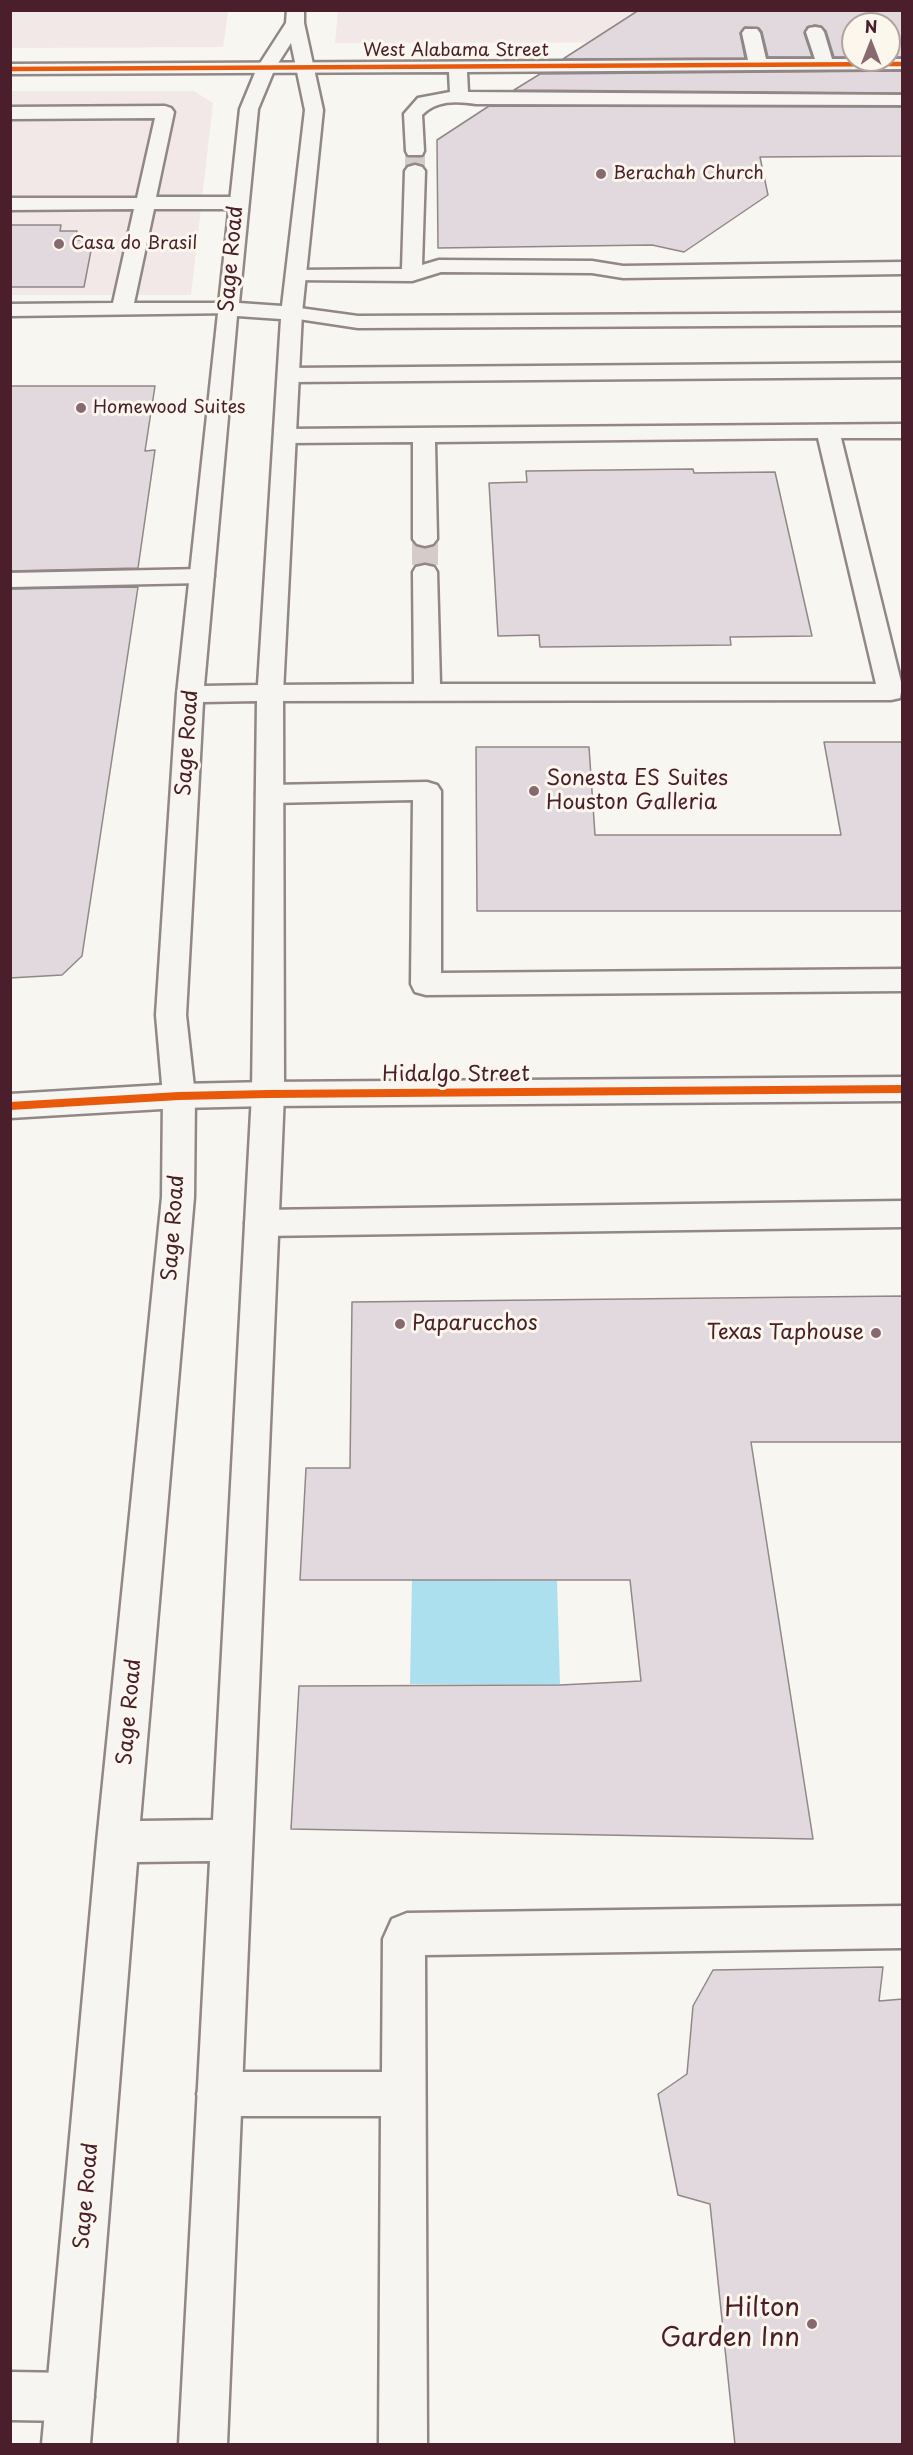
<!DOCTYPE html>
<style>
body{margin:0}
#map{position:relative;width:913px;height:2455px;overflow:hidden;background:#f8f6f0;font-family:"Playpen Sans",sans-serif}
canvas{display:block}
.frame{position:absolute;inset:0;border:12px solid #4a1f2b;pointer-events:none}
.north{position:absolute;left:841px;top:12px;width:60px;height:60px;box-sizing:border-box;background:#fbf7ec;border:2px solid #b4a19f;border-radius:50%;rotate:0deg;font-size:16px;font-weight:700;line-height:24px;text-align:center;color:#4a1f2b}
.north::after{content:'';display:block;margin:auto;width:21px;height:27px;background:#876a70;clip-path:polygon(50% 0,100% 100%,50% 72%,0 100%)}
</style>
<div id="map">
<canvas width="913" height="2455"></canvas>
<div class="frame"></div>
<div class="north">N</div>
</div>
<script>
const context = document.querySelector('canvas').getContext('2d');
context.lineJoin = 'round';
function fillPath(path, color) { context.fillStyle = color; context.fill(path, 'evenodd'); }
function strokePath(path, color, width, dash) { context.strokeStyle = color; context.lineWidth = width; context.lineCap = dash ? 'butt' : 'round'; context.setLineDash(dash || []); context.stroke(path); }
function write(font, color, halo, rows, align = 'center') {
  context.font = font + ' "Playpen Sans",sans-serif'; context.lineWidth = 6; context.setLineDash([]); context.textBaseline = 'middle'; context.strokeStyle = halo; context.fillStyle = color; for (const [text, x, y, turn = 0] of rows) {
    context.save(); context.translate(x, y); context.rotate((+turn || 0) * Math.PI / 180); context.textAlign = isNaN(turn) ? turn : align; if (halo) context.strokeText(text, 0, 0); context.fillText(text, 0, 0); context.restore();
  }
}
const built = new Path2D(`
 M10,11L11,10L228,11L223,47L11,48Z
 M338,11H902L889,24H853V42L335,43Z
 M10,91H194L213,103L191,295H11Z`);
const water = new Path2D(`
 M412,1580L557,1581L560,1685L410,1684Z`);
const building = new Path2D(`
 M639,10H903V57H889V24H853V57H834L826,31L821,26L815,25L807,27L804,33L812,57H768L762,32L759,28L745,27L740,33L745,58L563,59Z
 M903,71V93L514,90L540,74Z
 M489,106L903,107V156L760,157L768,195L684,252L652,245L438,248L437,140Z
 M10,225H61L60,231H77L76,240H93L84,287H10Z
 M10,386H155L145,451L155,450L138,568L10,571Z
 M693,469L694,473L775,472L812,636L730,637L731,645L540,647L539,635L498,636L489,483L527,482L526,471Z
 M138,587L82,956L62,975L10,978V589Z
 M824,742H903V911H477L476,747H589L595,835H841Z
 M903,1296V1442H751L813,1839L291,1829L299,1686L560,1685L641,1681L630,1580H300L306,1468H350L352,1302Z
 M883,1967L879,2001L903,1999V2445H735L710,2204L678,2195L658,2094L687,2074L693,2006L713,1970Z`);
const minorTunnelFar1 = new Path2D(`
 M415,151V171`);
const minorTunnel = new Path2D(`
 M425,539V572`);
const minor = new Path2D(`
 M815,27L821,28L824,32L832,59H902V69L467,72L468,92L902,95V105L476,104C457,101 436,100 422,115L424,151L422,155H408L406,151L404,114L418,98L450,92L449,72L10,74V64L748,60L742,33L745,29H757L760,33L766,59H815L806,32L809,28Z
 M165,106L171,108L174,112L156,197H238L245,199L248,203L245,207L238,209H154L134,303H228L235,305L238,309L235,313L10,316V304L113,303L134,209L10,210V198H137L155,118L10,119V107Z
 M415,165L422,167L425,171L422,265L439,260L592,261L623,266L902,262V274L623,278L592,273L441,272L412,281L290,280L287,276L290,272L297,270L402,269L405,171L408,167Z
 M292,307L358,316L902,313V325L358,328L285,317L282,313L285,309Z
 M902,363V377L290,382L282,380L279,375L282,370L290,368Z
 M902,424V438H841L902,686L900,698L891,700L270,701L261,699L257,693L261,687L270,685L414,684L413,572L416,567L425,565L434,567L437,572L440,684H876L818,438L435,442L437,539L433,544L425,546L417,544L413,539V442L286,443L278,441L275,436L278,431L286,429Z
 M202,569L211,571L214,576L211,581L202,583L10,587V573Z
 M427,782L437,785L441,791V973L902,969V991L426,995L415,992L411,984L413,800L270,803L260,800L256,794L260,788L270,785Z
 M902,1077V1101L268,1106L179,1108L10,1118V1094L179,1084L268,1082Z
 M902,1201V1227L261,1236L249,1232L245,1223L249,1214L261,1210Z
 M902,1906V1948L425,1955L427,2444H379L381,2116H219L203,2110L197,2094L203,2078L219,2072H382L383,1939L392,1919L407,1913Z
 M10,2372L70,2373L87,2380L94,2397L87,2414L70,2421L10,2420Z`);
const major = new Path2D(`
 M287,10H304V23L323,110L302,313L283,693L284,1094L227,2444H179L210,1861L137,1862L90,2444H42L97,1842L162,1197L163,1096L156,1015L177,694L240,109L257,68L286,23ZM291,43L305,110L282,306L239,303L258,109L275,68ZM237,316L281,319L258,685L204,686ZM257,701L252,1094L213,1820L140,1821L194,1197L195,1096L186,1015L203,702Z`);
const cyclewayFar1 = new Path2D(`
 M10,69L902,64`);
const cycleway = new Path2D(`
 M10,1106L179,1096L268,1094L902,1089`);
const markers = [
 [601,174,6,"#876a70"],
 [59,244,6,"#876a70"],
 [81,408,6,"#876a70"],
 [534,791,6,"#876a70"],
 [400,1324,6,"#876a70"],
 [876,1333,6,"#876a70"],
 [812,2324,6,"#876a70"]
];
const farStreetnames = [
 ["West Alabama Street",456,51]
];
const farPoinames = [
 ["Berachah Church",613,174],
 ["Casa do Brasil",71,244],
 ["Homewood Suites",93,408]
];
const streetNames = [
 ["Sage Road",232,259,-85],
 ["Sage Road",188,743,-86],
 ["Hidalgo Street",456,1075],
 ["Sage Road",174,1228,-86],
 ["Sage Road",130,1712,-85],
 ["Sage Road",87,2196,-85]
];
const poiNames = [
 ["Sonesta ES Suites",546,779],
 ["Houston Galleria",546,803],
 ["Paparucchos",412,1324],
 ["Texas Taphouse",864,1333,"right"]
];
const nearPoinames = [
 ["Hilton",800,2309],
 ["Garden Inn",800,2339]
];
fillPath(built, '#f2e8e7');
fillPath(water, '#ade0ef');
fillPath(building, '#e2d9de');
strokePath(building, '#918787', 1.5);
strokePath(minorTunnelFar1, '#d5cbc9', 20, [20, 10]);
strokePath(minorTunnel, '#d5cbc9', 26, [26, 13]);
strokePath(minor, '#918787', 5);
strokePath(major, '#918787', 5);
fillPath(minor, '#f6f5f1');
fillPath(major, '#f6f5f1');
strokePath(cyclewayFar1, '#e8590c', 4.5);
strokePath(cycleway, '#e8590c', 8);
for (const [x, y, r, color] of markers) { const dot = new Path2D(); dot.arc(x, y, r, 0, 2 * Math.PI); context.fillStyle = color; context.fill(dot); strokePath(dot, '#fbf7ec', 2); }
write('18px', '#4a1f2b', '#fbf7ec', farStreetnames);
write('18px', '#4a1f2b', '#fbf7ec', farPoinames, 'left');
write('21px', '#4a1f2b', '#fbf7ec', streetNames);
write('21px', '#4a1f2b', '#fbf7ec', poiNames, 'left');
write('26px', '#4a1f2b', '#fbf7ec', nearPoinames, 'right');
</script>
